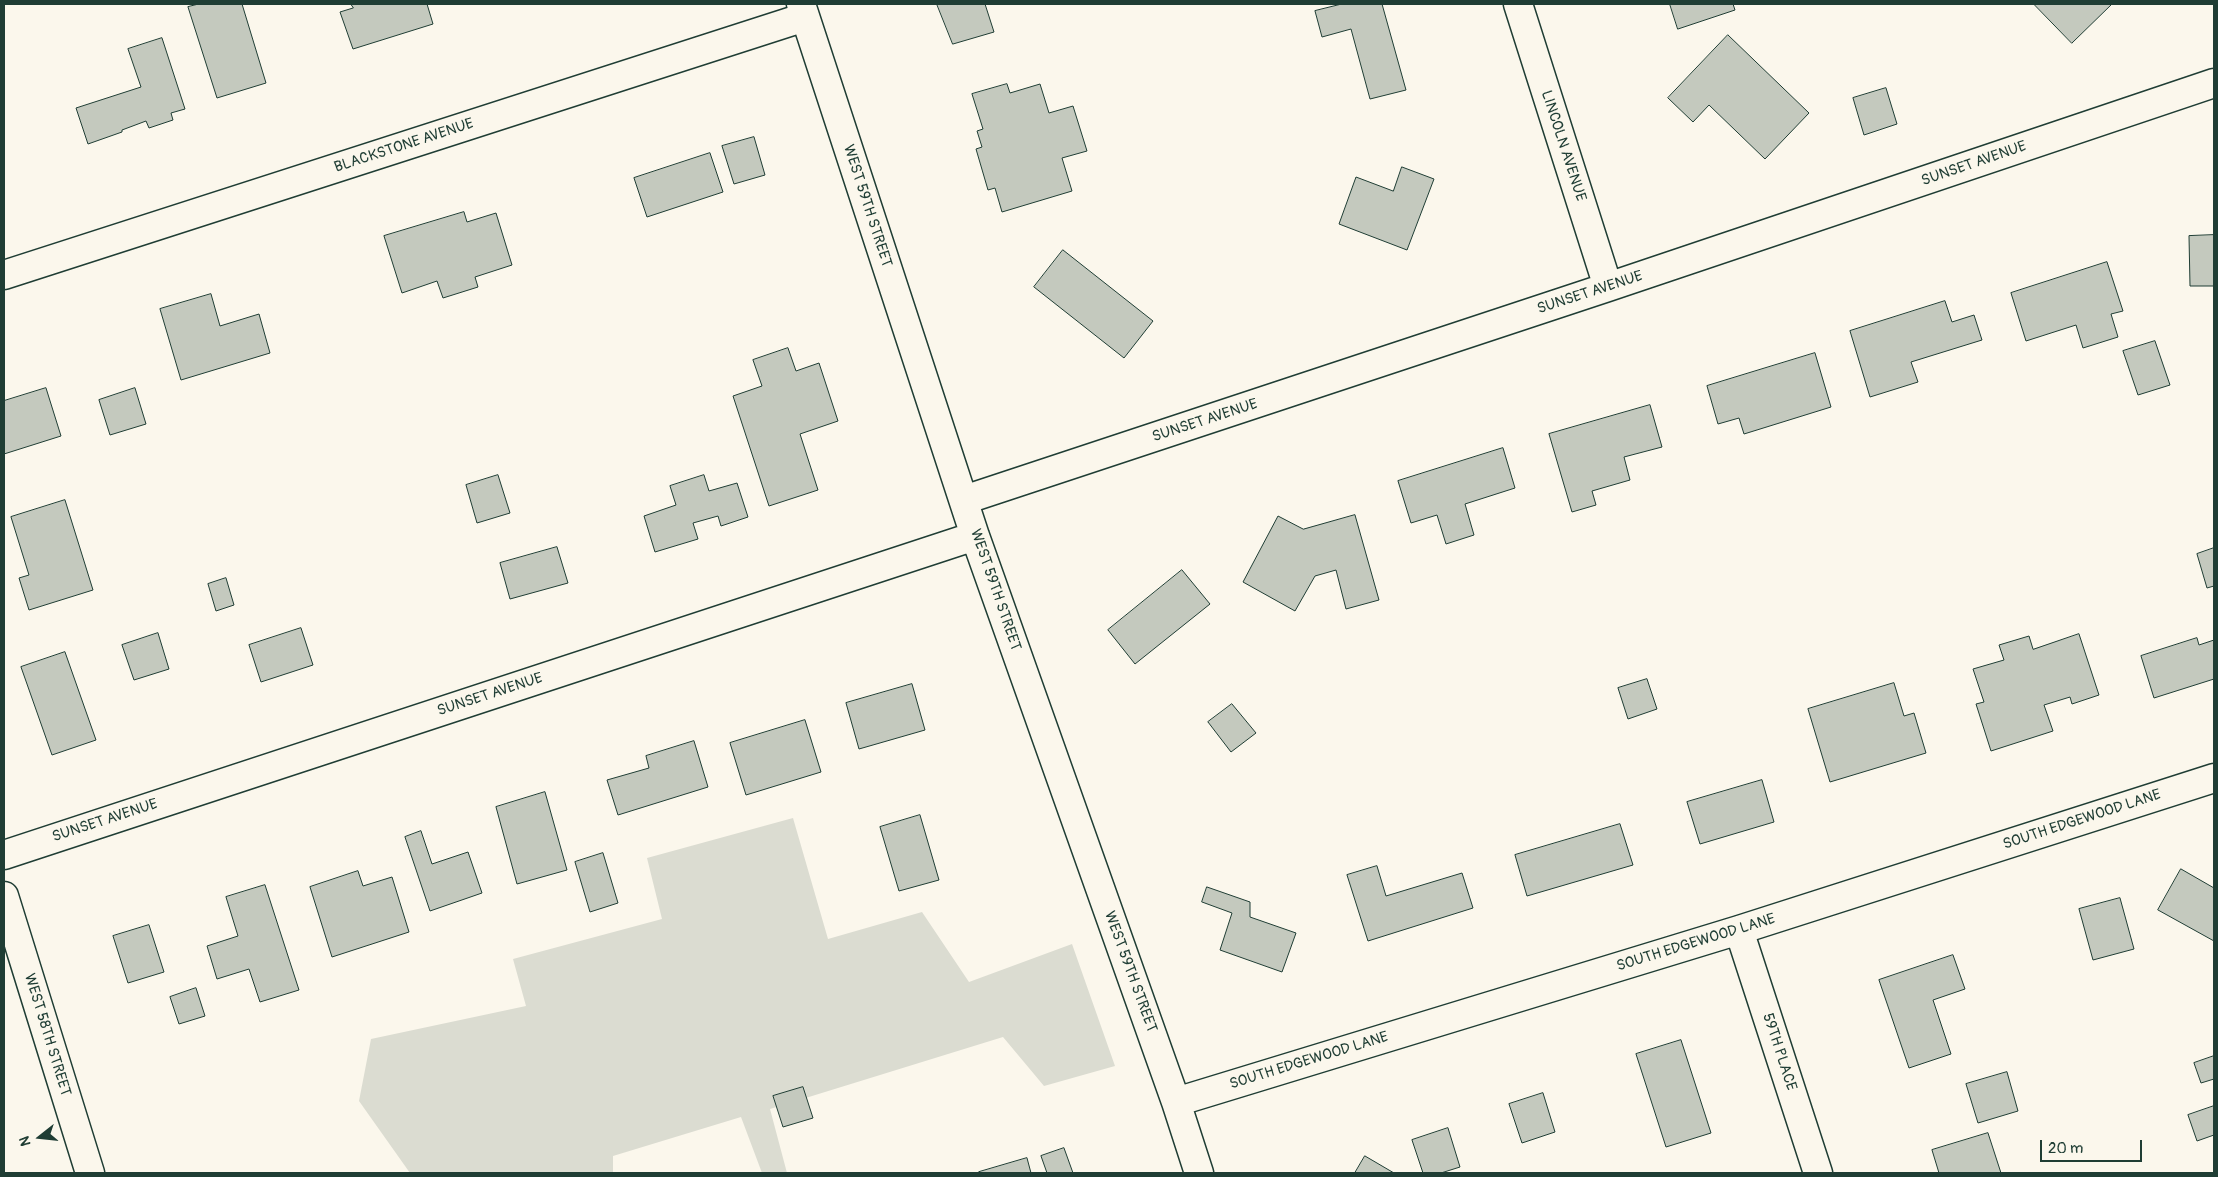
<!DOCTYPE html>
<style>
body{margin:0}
#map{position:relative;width:2218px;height:1177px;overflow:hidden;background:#fbf7ec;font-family:Pangolin,sans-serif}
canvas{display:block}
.frame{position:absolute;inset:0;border:5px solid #1f3d34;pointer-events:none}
.north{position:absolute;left:15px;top:1112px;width:50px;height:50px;-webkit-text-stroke:4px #fbf7ec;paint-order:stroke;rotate:254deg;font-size:14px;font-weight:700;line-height:20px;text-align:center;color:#1f3d34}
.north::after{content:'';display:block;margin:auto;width:18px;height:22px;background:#1f3d34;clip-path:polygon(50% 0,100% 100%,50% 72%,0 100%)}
.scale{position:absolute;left:2040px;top:1140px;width:102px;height:22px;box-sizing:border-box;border:2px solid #1f3d34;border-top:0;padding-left:6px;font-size:15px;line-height:18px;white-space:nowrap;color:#1f3d34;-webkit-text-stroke:4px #fbf7ec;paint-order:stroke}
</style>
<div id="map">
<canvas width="2218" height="1177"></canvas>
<div class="frame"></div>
<div class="north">N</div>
<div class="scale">20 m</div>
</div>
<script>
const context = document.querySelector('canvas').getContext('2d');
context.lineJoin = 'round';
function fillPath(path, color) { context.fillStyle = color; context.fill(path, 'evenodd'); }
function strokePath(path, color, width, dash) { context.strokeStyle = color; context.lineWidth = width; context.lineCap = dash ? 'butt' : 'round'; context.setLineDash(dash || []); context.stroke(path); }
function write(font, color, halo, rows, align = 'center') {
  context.font = font + ' Pangolin,sans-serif'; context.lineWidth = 4.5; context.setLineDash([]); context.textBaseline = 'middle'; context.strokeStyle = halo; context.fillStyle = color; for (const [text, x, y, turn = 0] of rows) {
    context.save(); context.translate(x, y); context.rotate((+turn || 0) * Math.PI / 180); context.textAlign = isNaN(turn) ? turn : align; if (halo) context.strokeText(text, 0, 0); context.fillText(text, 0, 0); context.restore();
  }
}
const green = new Path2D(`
 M793,818L828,939L922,912L969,982L1072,944L1115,1066L1044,1086L1003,1037L770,1109L787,1173H762L741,1117L613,1156V1173H410L359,1101L371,1039L526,1006L513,959L662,919L647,858Z`);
const building = new Path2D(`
 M199,4H242L266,83L217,98L188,7Z
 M351,4H427L433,24L353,49L340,12L353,8Z
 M937,4H985L994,32L953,44Z
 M1342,4H1382L1406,90L1370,99L1351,29L1322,37L1315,11Z
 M1670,4H1733L1735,10L1678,29Z
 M2034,4H2112L2072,43Z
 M1728,35L1809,113L1765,159L1709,105L1693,122L1668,98Z
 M162,38L185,109L171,113L173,120L149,128L146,121L122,130V132L88,144L76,108L141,87L128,49Z
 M1007,84L1010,93L1040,84L1049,113L1073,106L1087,151L1062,158L1072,191L1002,212L995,188L988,190L976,149L982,147L977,131L983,129L972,94Z
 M1886,88L1897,124L1864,135L1853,98Z
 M754,137L765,175L734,184L722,146Z
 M710,153L723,192L647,217L634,178Z
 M1402,167L1434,179L1407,250L1339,224L1356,177L1393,191Z
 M464,212L467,222L496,213L512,265L475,277L478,287L443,298L437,281L402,293L384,236Z
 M2214,235V286H2190L2189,236Z
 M1063,250L1153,321L1124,358L1034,287Z
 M2107,262L2123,311L2111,314L2118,337L2083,348L2076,325L2026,341L2011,293Z
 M211,294L220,326L259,314L270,353L181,380L160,309Z
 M1945,301L1952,322L1974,315L1982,340L1911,362L1918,382L1870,397L1850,331Z
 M2155,341L2170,385L2138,395L2123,351Z
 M788,348L796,371L819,363L838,421L800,434L818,490L769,506L733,396L762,386L753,360Z
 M1815,353L1831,407L1744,434L1739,418L1718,424L1707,386Z
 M46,388L61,436L4,454V401Z
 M135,388L146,424L110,435L99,400Z
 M1650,405L1662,447L1624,457L1630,480L1592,491L1596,505L1572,512L1549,434Z
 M1503,448L1515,488L1465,504L1474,535L1446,544L1437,515L1411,523L1398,481Z
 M498,475L510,513L477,523L466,485Z
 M704,475L709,491L737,483L748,517L721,526L718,516L693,523L698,539L655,552L644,516L676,505L670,486Z
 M65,500L93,590L29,610L19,578L29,575L11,517Z
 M1355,515L1379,600L1346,609L1336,570L1315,576L1295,611L1243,582L1278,516L1303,529Z
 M557,547L568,583L510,599L500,563Z
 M2214,548V586L2207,588L2197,554Z
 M1182,570L1210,604L1135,664L1108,630Z
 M226,578L234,605L216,611L208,584Z
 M301,628L313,665L261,682L249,645Z
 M158,633L169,669L134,680L122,645Z
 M2079,634L2099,695L2072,704L2070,697L2044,705L2053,731L1991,751L1976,704L1984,702L1973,669L2004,660L1999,645L2029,636L2033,649Z
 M2197,638L2199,645L2214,640V679L2154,698L2141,656Z
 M65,652L96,740L52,755L21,667Z
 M1647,679L1657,709L1628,719L1618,688Z
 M1894,683L1904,716L1914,713L1926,753L1830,782L1808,709Z
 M912,684L925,730L859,749L846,703Z
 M1232,704L1256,733L1231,752L1208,722Z
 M805,720L821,772L746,795L730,743Z
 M694,741L708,787L618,815L607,780L649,768L646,756Z
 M1762,780L1774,822L1700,844L1687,802Z
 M545,792L567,870L517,884L496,807Z
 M920,815L939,880L899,891L880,827Z
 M1620,824L1633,865L1527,896L1515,855Z
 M421,831L432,864L468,852L482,893L430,911L405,837Z
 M603,853L618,903L590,912L575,862Z
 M1377,866L1386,896L1462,873L1473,908L1368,941L1347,875Z
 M2181,869L2214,888V941L2158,910Z
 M358,871L363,886L392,877L409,932L332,957L310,887Z
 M265,885L299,990L260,1002L249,969L217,979L207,946L238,936L226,897Z
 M1207,887L1250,902V917L1296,933L1282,972L1220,950L1232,913L1202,902Z
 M2120,898L2134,949L2093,960L2079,909Z
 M149,925L164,972L128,983L113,936Z
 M1953,955L1965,989L1933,1000L1951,1054L1909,1068L1879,980Z
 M196,988L205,1016L179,1024L170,997Z
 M1681,1040L1711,1133L1666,1147L1636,1054Z
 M2214,1056V1079L2201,1083L2194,1063Z
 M2007,1072L2018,1111L1978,1123L1966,1084Z
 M803,1087L813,1118L783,1127L773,1096Z
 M1543,1093L1555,1132L1522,1143L1509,1104Z
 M2214,1106V1135L2197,1141L2188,1115Z
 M1448,1128L1460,1167L1441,1173H1423L1412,1140Z
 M1988,1133L2001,1173H1939L1932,1150Z
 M1064,1148L1073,1173H1047L1041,1156Z
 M1365,1156L1394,1173H1355Z
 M1027,1158L1031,1173H980L979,1172Z`);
const street = new Path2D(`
 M801,4L975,536L1176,1102L1199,1173
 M1518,4L1608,287
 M4,275L805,17
 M964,500L1608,287L2214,83
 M4,855L975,536
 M4,896L90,1173
 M1739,930L1818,1173
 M1176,1102L1739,930L2214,778`);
const streetNames = [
 ["BLACKSTONE AVENUE",404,146,-18],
 ["LINCOLN AVENUE",1563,146,72],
 ["SUNSET AVENUE",1974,164,-19],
 ["WEST 59TH STREET",867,206,72],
 ["SUNSET AVENUE",1590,293,-18],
 ["SUNSET AVENUE",1205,421,-18],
 ["WEST 59TH STREET",995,590,71],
 ["SUNSET AVENUE",490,695,-18],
 ["SOUTH EDGEWOOD LANE",2082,820,-18],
 ["SUNSET AVENUE",105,821,-18],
 ["SOUTH EDGEWOOD LANE",1696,943,-17],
 ["WEST 59TH STREET",1130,972,70],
 ["WEST 58TH STREET",47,1035,73],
 ["59TH PLACE",1779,1052,72],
 ["SOUTH EDGEWOOD LANE",1309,1061,-17]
];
fillPath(green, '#dbdcd1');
fillPath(building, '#c4c9be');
strokePath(building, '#1f3d34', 1);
strokePath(street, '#1f3d34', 31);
strokePath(street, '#fbf7ec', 28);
write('15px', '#1f3d34', '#fbf7ec', streetNames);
</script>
